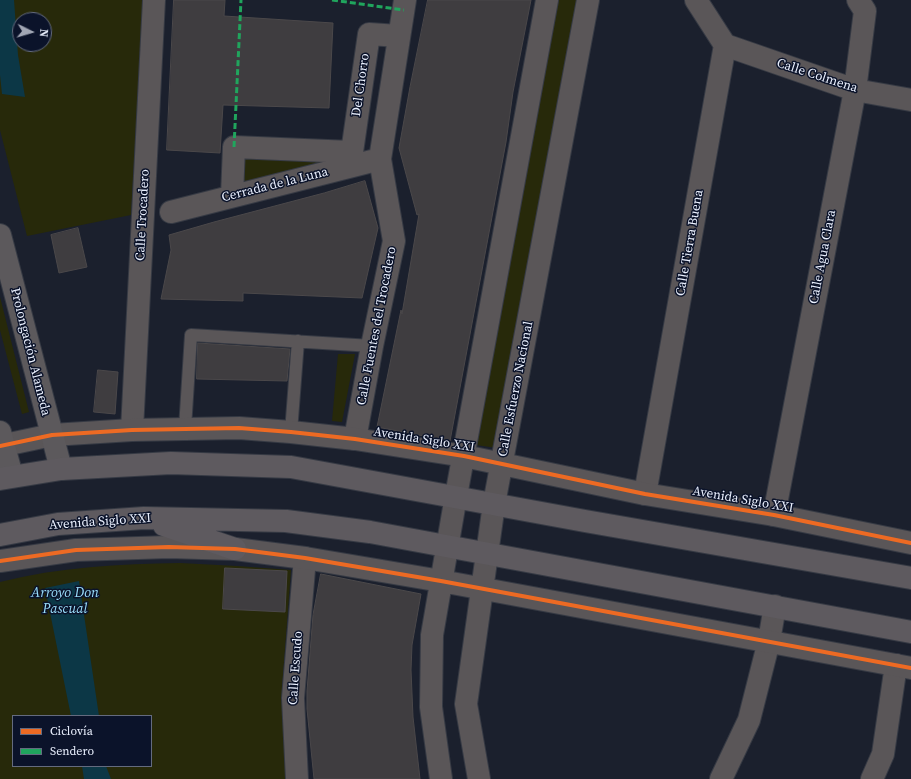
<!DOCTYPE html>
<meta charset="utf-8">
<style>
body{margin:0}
#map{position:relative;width:911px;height:779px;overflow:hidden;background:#1b202d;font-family:"Source Serif 4",serif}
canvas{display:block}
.legend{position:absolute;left:12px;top:715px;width:140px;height:52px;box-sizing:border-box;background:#0b132a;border:1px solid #646b7f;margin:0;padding:5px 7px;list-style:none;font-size:12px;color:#eaf0fe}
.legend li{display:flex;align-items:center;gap:8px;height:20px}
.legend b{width:20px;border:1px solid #646b7f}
.north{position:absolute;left:12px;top:12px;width:40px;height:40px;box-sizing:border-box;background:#0b132a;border:1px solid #646b7f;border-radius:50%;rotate:95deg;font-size:11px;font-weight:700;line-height:16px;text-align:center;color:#eaf0fe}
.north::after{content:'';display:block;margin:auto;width:14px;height:18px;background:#a2a7b5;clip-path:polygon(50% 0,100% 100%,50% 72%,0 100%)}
</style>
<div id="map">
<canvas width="911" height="779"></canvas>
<ul class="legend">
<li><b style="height:5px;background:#ed6a23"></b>Ciclovía</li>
<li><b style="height:5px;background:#20a55d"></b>Sendero</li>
</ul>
<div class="north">N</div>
</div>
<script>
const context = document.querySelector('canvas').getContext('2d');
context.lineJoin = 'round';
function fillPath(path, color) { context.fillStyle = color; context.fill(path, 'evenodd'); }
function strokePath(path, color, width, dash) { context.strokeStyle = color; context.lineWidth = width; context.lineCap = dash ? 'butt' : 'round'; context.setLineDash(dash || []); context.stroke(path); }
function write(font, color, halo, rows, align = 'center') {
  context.font = font + ' "Source Serif 4",serif'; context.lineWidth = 3; context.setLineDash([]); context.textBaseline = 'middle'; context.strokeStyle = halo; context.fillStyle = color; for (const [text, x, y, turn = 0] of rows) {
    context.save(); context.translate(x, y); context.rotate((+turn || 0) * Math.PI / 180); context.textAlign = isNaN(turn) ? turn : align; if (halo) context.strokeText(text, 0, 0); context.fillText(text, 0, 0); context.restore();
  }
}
const green = new Path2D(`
 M0,0H143L131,215L27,236L0,130ZM20,20H44V44H20Z
 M556,0H578L497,448L476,445Z
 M243,157L326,161L242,185Z
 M0,297L29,412L22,414L0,330Z
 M338,354H355L342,422L332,421Z
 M180,563L237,566L291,570L282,688L285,745L289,779H0V582C59,567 120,564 180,563ZM13,716H151V766H13Z`);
const water = new Path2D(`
 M0,0H14L18,55L25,97L2,94L0,75Z
 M79,581L99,716H71L45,588Z
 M82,766H106L111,779H84Z`);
const building = new Path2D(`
 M174,0H225L224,16L333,23L329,108L223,105L220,153L167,150Z
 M428,0H531L513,92L506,142L450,441L377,427L401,310L402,314L419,214L417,215L399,148L410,87Z
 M365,181L378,228L362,298L243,293V301L161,299L171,250L169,235L214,222L324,193Z
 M78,228L87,267L59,273L51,235Z
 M198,343L290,349L287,381L197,379Z
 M98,370L118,372L115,414L94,412Z
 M225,568L287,571L285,612L223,609Z
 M321,574L421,594L412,645L411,670L413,717L420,779H314L307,709V691L313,615Z`);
const service = new Path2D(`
 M185,428L191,335L372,346
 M291,432L298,341`);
const minor = new Path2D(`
 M725,45L855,90L911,100
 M350,166L369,34L399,36
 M232,196L234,147L351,152
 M171,212L380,159
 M132,430L154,0
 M355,439L372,346L394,241L380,159L405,0
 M645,494L725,45L696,0
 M774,515L855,90L865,11L858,0
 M297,779L293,698L305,558
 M721,779L749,720L769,641L775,606
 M872,779L883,754L896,665`);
const tertiary = new Path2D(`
 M0,446L52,435L132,430L239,428L291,432L355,439L464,456L645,494L774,515L911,543
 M0,561L76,550L169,547L235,549L305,558L441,581L911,668
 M441,779L431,707L432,635L456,496L547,0
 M479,779L466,704L494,504L588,0`);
const secondary = new Path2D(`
 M0,235L61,469
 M0,432L12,476`);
const trunk = new Path2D(`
 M0,479L61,469L171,463L291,467L585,521L911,578
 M164,525L235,549
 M0,535L58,524L144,518L286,521L370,532L911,632`);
const quiet = new Path2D(`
 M332,0L404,10
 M234,147L241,0`);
const cycleway = new Path2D(`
 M0,446L52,435L132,430L239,428L291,432L355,439L464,456L645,494L774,515L911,543
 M0,561L76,550L169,547L235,549L305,558L441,581L911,668`);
const streetNames = [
 ["Calle Colmena",817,76,18],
 ["Del Chorro",361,85,-82],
 ["Cerrada de la Luna",275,185,-14],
 ["Calle Trocadero",143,215,-87],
 ["Calle Tierra Buena",690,243,-80],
 ["Calle Agua Clara",823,257,-79],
 ["Calle Fuentes del Trocadero",377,326,-79],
 ["Prolongación Alameda",30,352,76],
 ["Calle Esfuerzo Nacional",516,389,-79],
 ["Avenida Siglo XXI",424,440,9],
 ["Avenida Siglo XXI",743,500,10],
 ["Avenida Siglo XXI",100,522,-4],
 ["Calle Escudo",296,668,-86]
];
const waterNames = [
 ["Arroyo Don",65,593],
 ["Pascual",65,609]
];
fillPath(green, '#27290a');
fillPath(water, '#0c3746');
fillPath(building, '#3f3d40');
strokePath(building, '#4b484a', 1);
strokePath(service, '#363a44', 14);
strokePath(minor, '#363a44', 24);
strokePath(tertiary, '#363a44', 24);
strokePath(secondary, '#363a44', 24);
strokePath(trunk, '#363a44', 24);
strokePath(service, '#5a5658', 12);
strokePath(minor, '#5a5658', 22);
strokePath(tertiary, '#5a5658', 22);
strokePath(secondary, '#5c595c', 22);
strokePath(trunk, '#5e5a5f', 22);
strokePath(quiet, '#20a55d', 3, [6, 3]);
strokePath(cycleway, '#ed6a23', 4);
write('13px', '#eaf0fe', '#0b132a', streetNames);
write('italic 14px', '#99ddfa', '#0b132a', waterNames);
</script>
